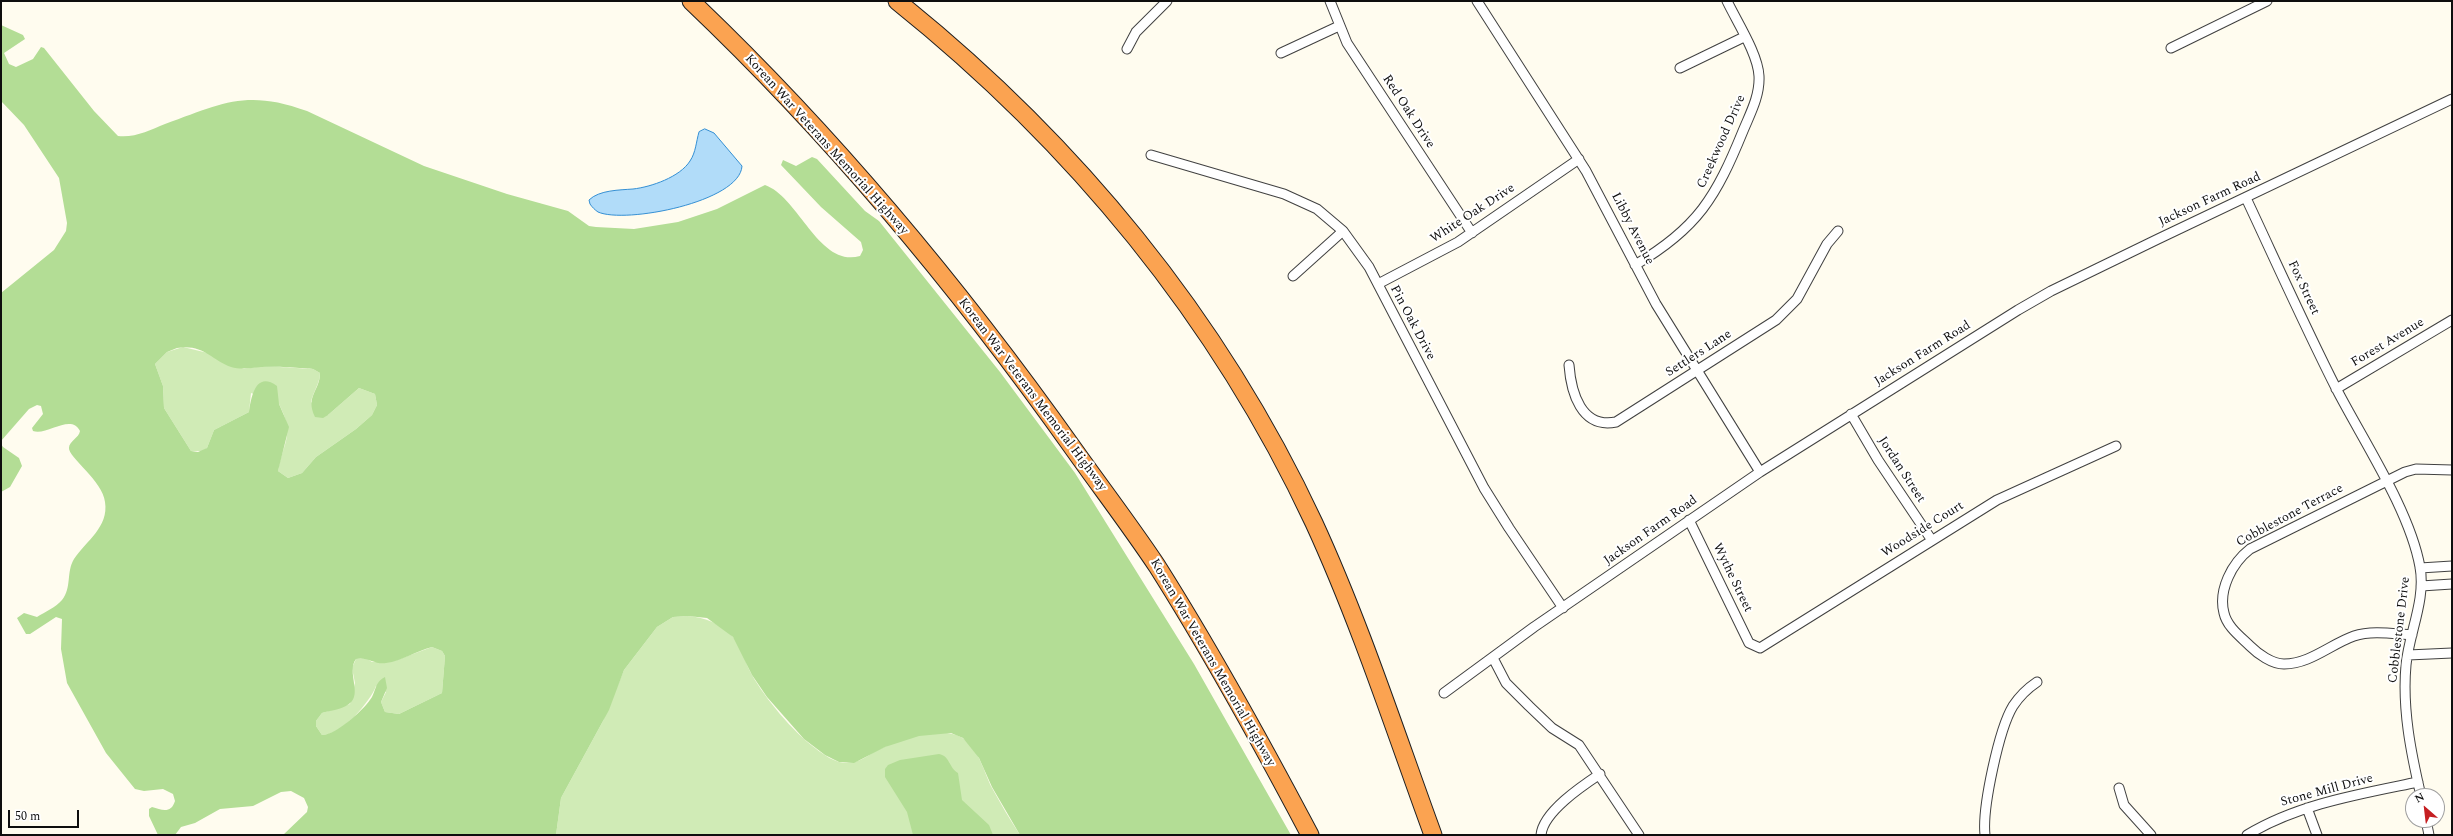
<!DOCTYPE html>
<style>
body{margin:0}
#map{position:relative;width:2453px;height:836px;overflow:hidden;background:#fffcef;font-family:Spectral,serif}
canvas{display:block}
.frame{position:absolute;inset:0;border:2px solid #0e0e0e;pointer-events:none}
.north{position:absolute;left:2405px;top:788px;width:40px;height:40px;box-sizing:border-box;background:#fff;border:1px solid #9f9f9f;border-radius:50%;rotate:332deg;font-size:11px;font-weight:700;line-height:16px;text-align:center;color:#0e0e0e}
.north::after{content:'';display:block;margin:auto;width:14px;height:18px;background:#c51f22;clip-path:polygon(50% 0,100% 100%,50% 72%,0 100%)}
.scale{position:absolute;left:8px;top:810px;width:71px;height:18px;box-sizing:border-box;border:2px solid #0e0e0e;border-top:0;padding-left:5px;font-size:12px;line-height:14px;white-space:nowrap;color:#0e0e0e;-webkit-text-stroke:3px #fff;paint-order:stroke}
</style>
<div id="map">
<canvas width="2453" height="836"></canvas>
<div class="frame"></div>
<div class="north">N</div>
<div class="scale">50 m</div>
</div>
<script>
const context = document.querySelector('canvas').getContext('2d');
context.lineJoin = 'round';
function fillPath(path, color) { context.fillStyle = color; context.fill(path, 'evenodd'); }
function strokePath(path, color, width, dash) { context.strokeStyle = color; context.lineWidth = width; context.lineCap = dash ? 'butt' : 'round'; context.setLineDash(dash || []); context.stroke(path); }
function write(font, color, halo, rows, align = 'center') {
  context.font = font + ' Spectral,serif'; context.lineWidth = 4; context.setLineDash([]); context.textBaseline = 'middle'; context.strokeStyle = halo; context.fillStyle = color; for (const [text, x, y, turn = 0] of rows) {
    context.save(); context.translate(x, y); context.rotate((+turn || 0) * Math.PI / 180); context.textAlign = isNaN(turn) ? turn : align; if (halo) context.strokeText(text, 0, 0); context.fillText(text, 0, 0); context.restore();
  }
}
const green = new Path2D(`
 M183,347L208,353L244,369L263,366L313,369L320,373C320,383 313,392 311,402L328,415L359,388L375,394L377,405L372,415L356,429L316,457L302,473L288,478L278,471C284,439 295,436 279,404L251,393L249,412L214,430L207,448L203,451H191L164,408L163,386L155,364L167,352Z
 M688,616C705,617 721,624 733,637C742,647 745,663 752,675C765,698 793,732 815,748C824,755 835,763 847,763C860,763 869,754 880,749C900,739 944,724 964,739C979,750 984,772 992,788C1001,804 1010,820 1020,835H556L561,798L603,721L624,670L657,627L673,617Z
 M432,647L442,651L445,656L442,693L399,714L385,712L381,702L386,692L376,686C370,702 341,736 322,735L316,726V721L322,713L350,704L355,683L352,668L356,659L366,658L372,662L394,661Z`);
const forest = new Path2D(`
 M1,25L23,35L25,39L4,53L9,64L16,67L33,59L41,47L44,48L94,111L118,136C135,138 150,130 165,124C222,103 247,89 307,111L424,166L507,194L568,211L589,226L596,227L634,229L678,222L717,209L765,185C799,197 819,268 860,256L863,250L861,242L821,207L781,165L783,160L796,166L812,157L817,159L865,211L879,221L1000,372L1075,473L1194,664L1291,835H1020L992,787L979,758L963,738L951,733L919,736L885,747L854,763L839,762L825,755L804,739L767,697L752,675L733,637L707,618L688,616L673,617L657,627L624,670L609,710L561,798L556,835H283L307,812L308,807L304,798L291,791L281,792L253,806L220,809L195,823L181,827L175,835H158L149,816V809L152,807C162,810 171,814 175,801L173,794L163,789L144,791L135,789L106,753L67,683L61,649L62,619L56,617L30,634H26L17,618L24,613L37,617C45,612 56,607 62,600C72,588 66,572 74,559C86,541 109,527 105,502C103,481 68,457 69,448C69,441 79,438 80,431C71,413 47,436 33,431L32,428L43,414L41,406L37,405L29,409L1,441V293L54,250L66,231L67,223L59,178L24,125L1,101ZM177,348C204,344 211,360 231,367C241,370 251,368 261,367C269,366 305,368 313,369L320,373C320,391 305,396 315,417L323,418L328,415L359,388L375,394L377,405L372,415L356,429L316,457L302,473L288,478L278,471L289,427L279,404L277,386C255,370 251,399 249,412L214,430L207,448L198,452L191,451L164,408L163,386L155,364L167,352ZM432,647L442,651L445,656L442,693L399,714L385,712L381,702L387,688L385,677C376,681 376,689 372,697C365,709 335,736 322,735L316,726V721L322,713C331,710 341,710 349,704C363,694 346,672 356,659C367,656 375,665 386,663C402,661 416,651 432,647Z
 M1,444L3,447L19,458L22,466L10,487L1,492Z
 M939,754C950,756 949,768 958,773L962,800L989,825L993,835H913L907,812L885,777V769L888,765L900,760Z`);
const water = new Path2D(`
 M705,129L714,133L742,166C740,202 625,224 598,212C595,210 592,207 590,204L589,200C599,190 620,190 633,189C651,187 680,177 690,161C696,152 696,142 699,132Z`);
const street = new Path2D(`
 M1330,1L1347,43L1472,233
 M1477,1L1586,171L1656,304L1760,472
 M2171,48L2267,1
 M1127,49L1136,32L1167,1
 M1281,53L1339,26
 M1680,68L1744,37
 M1151,155L1284,194L1317,209L1343,231L1369,267L1484,488L1509,528L1563,608
 M2246,198C2276,262 2305,327 2337,390C2364,442 2410,511 2420,567C2426,600 2409,633 2406,665C2402,709 2411,753 2421,796
 M1635,265C1698,228 1716,197 1743,131C1750,114 1760,96 1759,76C1758,54 1737,22 1727,1
 M1293,276L1343,231
 M1378,284L1458,242L1579,159
 M1569,365C1571,392 1581,429 1616,422L1776,320L1797,299L1827,244L1838,231
 M2336,389L2452,320
 M1851,414L1878,460L1931,539
 M1689,520L1749,643L1760,648L1997,500L2116,446
 M2420,568L2452,566
 M2421,586L2452,584
 M2412,635C2394,634 2372,630 2354,636C2331,644 2310,664 2284,664C2272,664 2258,654 2250,646C2241,637 2227,627 2224,613C2218,590 2232,563 2250,549L2405,472L2416,469L2452,470
 M2408,655L2452,653
 M1493,658L1506,683L1529,706L1552,728L1579,745L1639,835
 M1444,693L1534,627L1760,472L2018,310L2051,291L2158,239L2452,99
 M2119,788L2124,805L2151,835
 M2307,808L2317,835
 M2426,820L2429,835
 M1541,835C1543,812 1582,786 1600,774
 M1985,835C1982,808 1999,729 2013,706C2019,697 2028,688 2037,682
 M2247,835C2298,804 2360,794 2418,782`);
const highway = new Path2D(`
 M691,1C834,137 961,290 1075,451C1102,489 1131,527 1157,566C1212,653 1262,744 1310,835
 M897,1C1073,142 1218,317 1314,523C1360,623 1395,731 1433,835`);
const streetNames = [
 ["Red Oak Drive",1408,112,57],
 ["Creekwood Drive",1722,142,-66],
 ["Korean War Veterans Memorial Highway",826,145,48],
 ["Jackson Farm Road",2210,200,-25],
 ["White Oak Drive",1473,214,-33],
 ["Libby Avenue",1632,229,63],
 ["Fox Street",2303,288,65],
 ["Pin Oak Drive",1412,323,62],
 ["Forest Avenue",2388,343,-31],
 ["Settlers Lane",1699,354,-33],
 ["Jackson Farm Road",1923,354,-32],
 ["Korean War Veterans Memorial Highway",1032,395,53],
 ["Jordan Street",1901,470,57],
 ["Cobblestone Terrace",2290,516,-28],
 ["Woodside Court",1923,530,-32],
 ["Jackson Farm Road",1651,531,-35],
 ["Wythe Street",1732,578,64],
 ["Cobblestone Drive",2400,630,-83],
 ["Korean War Veterans Memorial Highway",1212,663,60],
 ["Stone Mill Drive",2327,791,-15]
];
fillPath(green, '#d0ebb6');
fillPath(forest, '#b3dd95');
fillPath(water, '#b1dcf9');
strokePath(water, '#348fd3', 1);
strokePath(street, '#414141', 11);
strokePath(highway, '#1f1f1f', 19);
strokePath(street, '#fff', 9);
strokePath(highway, '#fba351', 17);
write('13px', '#0e0e0e', '#fff', streetNames);
</script>
